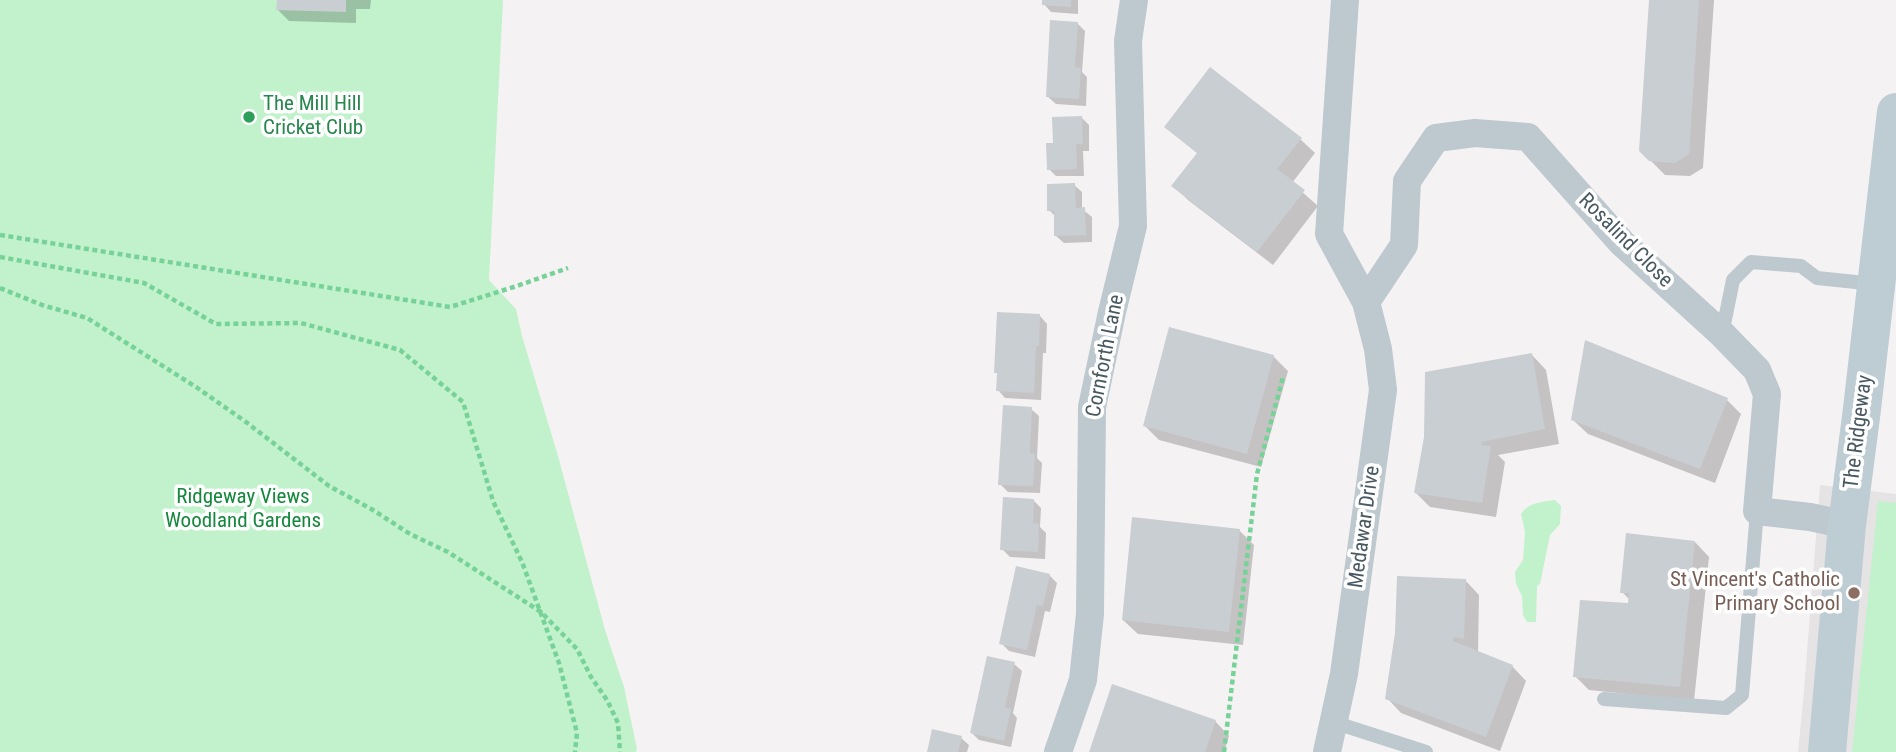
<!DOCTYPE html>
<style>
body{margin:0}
canvas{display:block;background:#f5f2f3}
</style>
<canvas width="1896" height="752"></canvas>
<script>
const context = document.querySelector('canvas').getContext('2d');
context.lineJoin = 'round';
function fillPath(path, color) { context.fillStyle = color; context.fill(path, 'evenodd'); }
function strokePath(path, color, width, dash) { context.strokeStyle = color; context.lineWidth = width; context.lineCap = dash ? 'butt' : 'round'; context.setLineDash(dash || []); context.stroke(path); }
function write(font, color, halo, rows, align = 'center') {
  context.font = font + ' "Roboto Condensed",sans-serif'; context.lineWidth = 7; context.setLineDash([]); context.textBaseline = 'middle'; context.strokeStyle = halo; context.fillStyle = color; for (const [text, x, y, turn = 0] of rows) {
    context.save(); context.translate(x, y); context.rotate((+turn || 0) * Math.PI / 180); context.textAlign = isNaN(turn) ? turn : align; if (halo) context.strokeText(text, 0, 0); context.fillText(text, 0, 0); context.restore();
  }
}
const education = new Path2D(`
 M1820,485L1896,494V752H1798L1804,691Z`);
const green = new Path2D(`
 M0,0H503L489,280L516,309L522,336L558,456L605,630L624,687L637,749L636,752H0Z
 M1555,500L1561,506L1560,524L1550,535L1540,584L1537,586L1536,622H1527L1523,615L1522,596L1516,584L1515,572L1523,560L1525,532L1521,514C1529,502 1542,502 1555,500Z
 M1878,501L1896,503V752H1852Z`);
const shadow = new Path2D(`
 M278,0H371L370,9H356V23L289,21L278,10Z
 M1044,0H1078V14L1051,12L1044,4Z
 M1650,0H1714L1703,168L1690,176L1665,175L1640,150Z
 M1077,23L1085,31L1082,72L1087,77L1086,106L1056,104L1048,97Z
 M1081,117L1089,125V151H1083L1084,176H1056L1049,169L1055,144Z
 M1166,126L1300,139L1315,153L1292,183L1318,206L1273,265L1188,200L1174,186L1198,154Z
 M1074,185L1082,192V209L1092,217V242L1064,243L1056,236V217L1049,210Z
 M1040,316L1047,324L1046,353H1043L1041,400L1005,398L998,390L999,375L996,372Z
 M1532,355L1546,370L1559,444L1498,455L1505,462L1496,517L1430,507L1416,493Z
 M1273,356L1288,371L1261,467L1159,440L1145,426Z
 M1727,400L1741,414L1715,483L1588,434L1573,420Z
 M1031,409L1039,416L1037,458L1042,463L1040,493L1008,492L1000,484Z
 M1033,500L1041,508L1040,527L1046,533L1045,559L1010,557L1002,549Z
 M1239,530L1254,545L1243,645L1138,634L1123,620Z
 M1695,542L1709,557L1694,701L1589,690L1575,676L1629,605L1630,600L1622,592Z
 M1049,575L1057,583L1050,612L1045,611L1035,657L1009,651L1001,643Z
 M1465,580L1479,595L1478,653L1512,666L1526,681L1500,751L1401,713L1387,698L1397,633Z
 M1014,664L1022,671L1013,713L1017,718L1011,747L979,740L972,733Z
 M1215,721L1229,736L1224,752H1090Z
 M961,738L969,745L967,752H929Z`);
const building = new Path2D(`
 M277,0H346V12L276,10Z
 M1042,0H1071V7L1042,5Z
 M1649,0H1699L1689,154L1675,163L1649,161L1639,151Z
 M1050,20L1078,22L1075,67L1081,68L1079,99L1046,97Z
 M1210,67L1302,138L1277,169L1305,190L1257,252L1171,186L1197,153L1164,127Z
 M1082,116L1083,144H1076L1077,169L1047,170L1046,143H1053L1052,117Z
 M1075,183L1076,208L1085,207L1086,235L1054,236V211H1047V184Z
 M997,312L1040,314L1039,346H1036L1034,393L996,391L997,373H994Z
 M1169,327L1274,355L1247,454L1143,426Z
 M1585,340L1728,398L1700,469L1571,420Z
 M1532,353L1545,429L1482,442L1481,445L1491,446L1482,503L1414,493L1424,437L1425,372Z
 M1003,405L1032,407L1030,453L1035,454L1033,486L998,485Z
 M1003,497L1034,499L1033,523L1039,524L1038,552L1000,550Z
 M1132,517L1240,529L1229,632L1122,620Z
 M1626,533L1695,541L1680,687L1573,677L1580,600L1628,603L1629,593H1620Z
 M1016,566L1050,574L1043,606L1037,605L1027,650L999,644Z
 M1397,576L1466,579L1464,639L1453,637V641L1513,665L1486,737L1385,699L1395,633Z
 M987,656L1015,662L1005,707L1011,709L1004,741L970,733Z
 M1112,684L1216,720L1205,752H1089Z
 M932,729L962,736L958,752H927Z`);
const path = new Path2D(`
 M0,235L450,307L517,286L568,268
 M0,257L144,283L216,324L301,323L400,350L463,402L493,501L522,562L559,663L577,733L575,752
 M0,288L42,305L87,318L196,387L246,422L329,486L373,510L410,534L448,552L541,612L577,649L591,677L607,700L618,723L620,752
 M1224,752L1257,474L1283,377`);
const service = new Path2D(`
 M1722,334L1733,280L1751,262L1801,266L1817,278L1875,284
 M1604,699L1726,708L1742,695L1757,511
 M1333,722L1426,752`);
const minor = new Path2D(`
 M1366,302L1404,245L1407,181L1436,138L1475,133L1528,137L1622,243L1722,334L1757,370L1767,394L1757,511L1810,517L1847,525
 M1058,752L1083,680L1090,614L1092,407L1112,312L1133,226L1128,41L1134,0
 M1327,752L1344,674L1383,390L1378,349L1366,302L1329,234L1345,0`);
const secondary = new Path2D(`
 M1827,752L1847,525L1862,409L1896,112`);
const markers = [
 [249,117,7,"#2e9e5b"],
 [1854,593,7,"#8d6e63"]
];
const leisureNames = [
 ["The Mill Hill",263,105],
 ["Cricket Club",263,129]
];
const streetNames = [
 ["Rosalind Close",1625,241,45],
 ["Cornforth Lane",1106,356,-79],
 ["The Ridgeway",1859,432,-83],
 ["Medawar Drive",1365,527,-82]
];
const parkNames = [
 ["Ridgeway Views",243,498],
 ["Woodland Gardens",243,522]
];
const educationNames = [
 ["St Vincent's Catholic",1840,581],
 ["Primary School",1840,605]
];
fillPath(education, '#e6e3e5');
fillPath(green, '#c1f2cc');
fillPath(shadow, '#0003');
fillPath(building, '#c9ced2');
strokePath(path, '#77d297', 4.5, [5, 3.5]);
strokePath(service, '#bdc9cf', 14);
strokePath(minor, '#bdc9cf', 28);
strokePath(secondary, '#beccd4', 38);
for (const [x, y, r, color] of markers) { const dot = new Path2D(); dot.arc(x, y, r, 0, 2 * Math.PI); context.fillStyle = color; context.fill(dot); strokePath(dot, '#fff', 2.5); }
write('21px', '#27864d', '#fff', leisureNames, 'left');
write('21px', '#495961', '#fff', streetNames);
write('21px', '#14883c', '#fff', parkNames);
write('21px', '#785e54', '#fff', educationNames, 'right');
</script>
